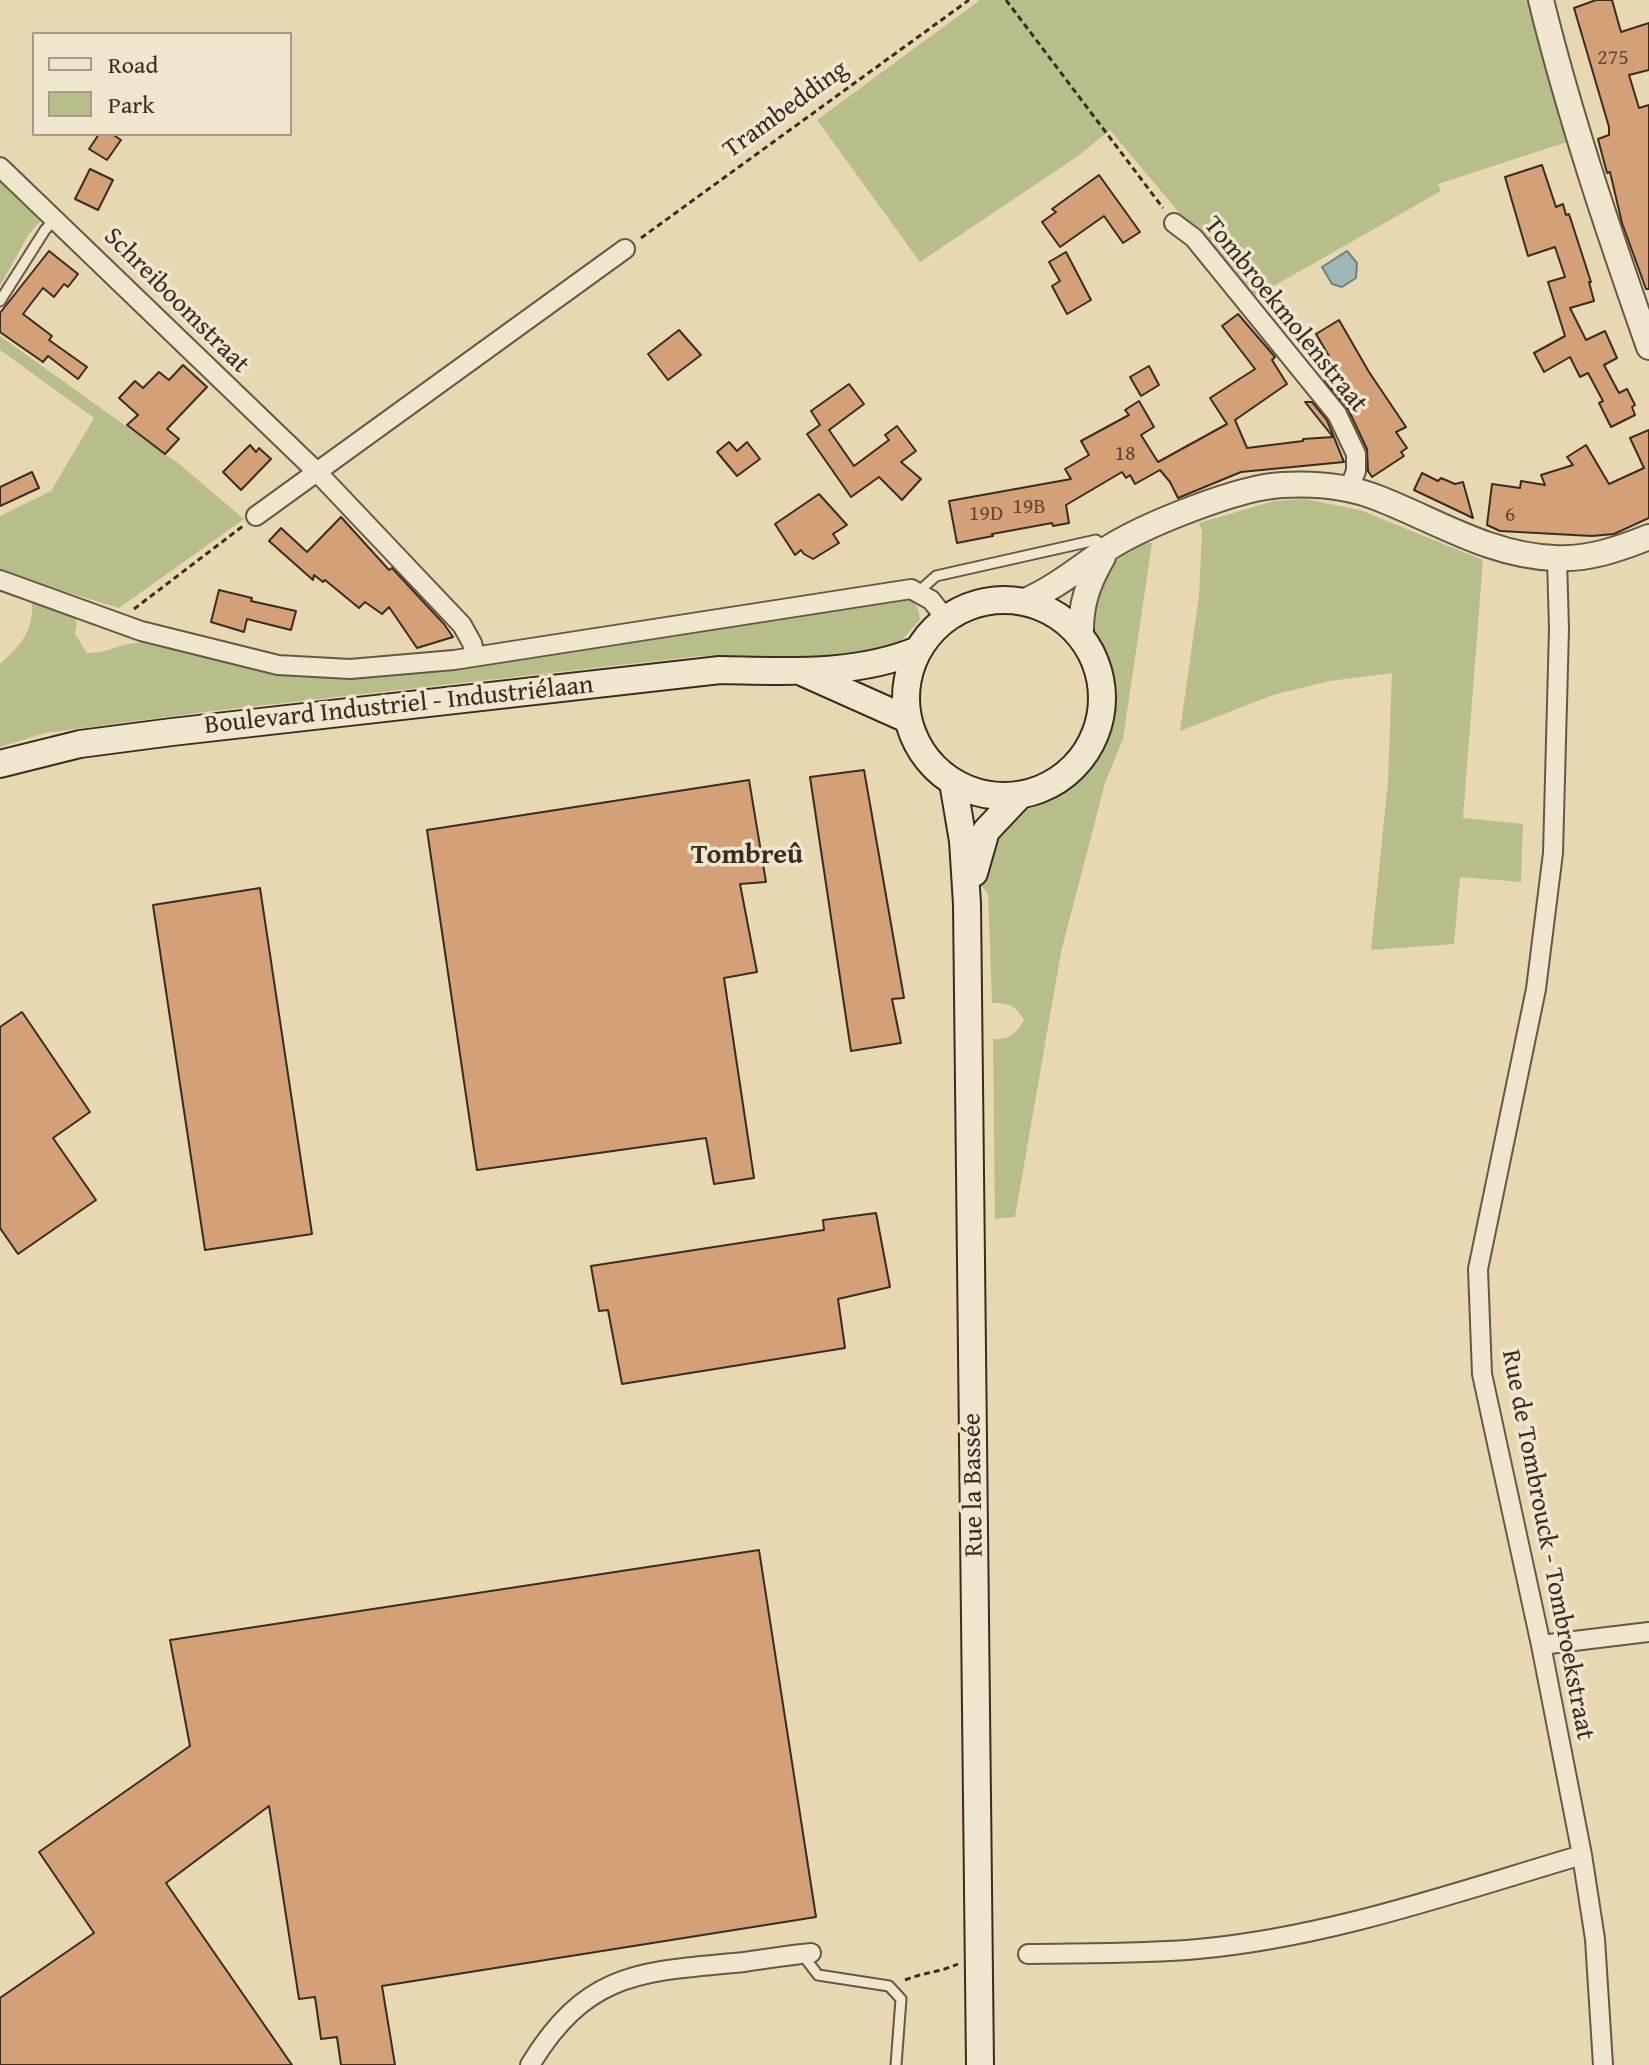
<!DOCTYPE html>
<meta charset="utf-8">
<style>
body{margin:0}
#map{position:relative;width:1649px;height:2065px;overflow:hidden;background:#e7d8b2;font-family:"Gentium Book Plus",serif}
canvas{display:block}
.legend{position:absolute;left:32px;top:32px;width:260px;height:104px;box-sizing:border-box;background:#efe6cd;border:2px solid #a79c89;margin:0;padding:10px 14px;list-style:none;font-size:24px;color:#3b2c22}
.legend li{display:flex;align-items:center;gap:16px;height:40px}
.legend b{width:40px;border:2px solid #a79c89}
</style>
<div id="map">
<canvas width="1649" height="2065"></canvas>
<ul class="legend">
<li><b style="height:10px;background:#efe6cd"></b>Road</li>
<li><b style="height:22px;background:#b8be8a"></b>Park</li>
</ul>
</div>
<script>
const context = document.querySelector('canvas').getContext('2d');
context.lineJoin = 'round';
function fillPath(path, color) { context.fillStyle = color; context.fill(path, 'evenodd'); }
function strokePath(path, color, width, dash) { context.strokeStyle = color; context.lineWidth = width; context.lineCap = dash ? 'butt' : 'round'; context.setLineDash(dash || []); context.stroke(path); }
function write(font, color, halo, rows, align = 'center') {
  context.font = font + ' "Gentium Book Plus",serif'; context.lineWidth = 7; context.setLineDash([]); context.textBaseline = 'middle'; context.strokeStyle = halo; context.fillStyle = color; for (const [text, x, y, turn = 0] of rows) {
    context.save(); context.translate(x, y); context.rotate((+turn || 0) * Math.PI / 180); context.textAlign = isNaN(turn) ? turn : align; if (halo) context.strokeText(text, 0, 0); context.fillText(text, 0, 0); context.restore();
  }
}
const green = new Path2D(`
 M980,0H1531L1570,141L1438,184L1441,191L1251,299L1110,130L1078,156L920,262L817,120Z
 M0,176L44,217L29,234L0,286Z
 M0,336L179,464L244,519L119,608L0,572V516L51,491L94,418L0,350Z
 M1305,499L1360,510L1483,560L1463,818L1523,824L1521,882L1460,877L1454,944L1371,950L1388,781L1392,673L1330,681L1273,695L1180,731L1199,596L1202,531L1199,523L1274,501Z
 M1145,543H1152L1123,739L1105,783L1061,952L1015,1217L995,1219L993,1039C1009,1040 1016,1034 1024,1020C1015,1005 1009,1003 992,1003L988,893L982,887C985,861 986,839 1007,820C1018,809 1043,806 1057,798C1104,772 1123,716 1109,666C1105,653 1096,640 1089,628C1101,579 1095,565 1145,543Z
 M31,596L72,610L77,623L75,634L87,653C109,654 121,641 145,643L289,675L348,678L401,674L905,597C916,601 919,609 920,620L898,644L884,652L809,662L790,656H700L204,712L45,733L0,747V664C23,644 36,627 31,596Z`);
const water = new Path2D(`
 M1347,251L1357,263L1356,278L1342,287L1332,284L1322,267Z`);
const building = new Path2D(`
 M1596,0H1612L1621,32L1649,23V70L1629,75L1639,108L1649,105V289H1646L1622,223L1610,172L1607,173L1598,139L1609,135V127L1574,8Z
 M99,134H112L121,140L107,160L89,149Z
 M1542,165L1556,207L1563,204L1566,215L1569,214L1591,282H1589L1594,301L1570,308L1586,340L1605,331L1617,358L1604,365L1619,393L1627,389L1635,405L1632,407L1635,415L1611,427L1599,403L1603,401L1588,373L1580,377L1570,357L1544,372L1534,353L1565,336L1548,282L1565,277L1555,247L1528,256L1505,177Z
 M90,169L113,180L98,210L75,199Z
 M1099,175L1140,232L1123,243L1104,216L1060,247L1042,222L1056,212L1052,209Z
 M49,251L78,274L68,287L64,284L54,297L43,288L23,314L52,336L49,340L87,367L78,379L48,356L43,362L0,332V313Z
 M1066,252L1091,300L1067,314L1052,286L1060,281L1049,262Z
 M1238,314L1275,357L1272,360L1287,384L1235,420L1247,448L1303,441V439L1333,437L1305,402H1312L1327,420L1344,462L1241,472L1178,498L1170,482L1160,470L1135,484L1130,475L1126,478L1122,472L1066,505L1069,523L1053,526L1052,523L992,534L993,536L957,543L949,501L1071,479L1065,469L1089,455L1081,441L1129,415L1125,410L1139,401L1154,427L1141,435L1158,462L1227,424L1210,398L1255,369L1222,326Z
 M1339,320L1369,372L1406,427L1396,432L1407,448L1401,452L1404,456L1372,477L1368,471L1367,449L1348,409L1325,381L1339,373L1316,334Z
 M679,330L701,355L668,380L648,354Z
 M183,365L207,387L167,429L179,439L165,454L127,425L138,415L119,398L135,381L143,388L159,372L169,380Z
 M1149,366L1159,385L1141,396L1130,377Z
 M849,384L864,404L829,430L854,466L889,440L885,435L897,426L916,451L901,462L921,479L902,500L879,477L851,497L807,434L820,425L811,411Z
 M1649,430V518L1614,534L1592,536L1500,531L1487,525L1492,484L1520,488L1521,481L1545,485L1541,475L1573,465L1567,457L1586,445L1609,484L1644,468L1630,438Z
 M729,442L737,451L747,442L760,459L737,476L717,452Z
 M250,445L256,452L259,448L271,459L241,490L223,472Z
 M32,472L39,488L0,506V487Z
 M1422,473L1438,481L1441,478L1455,484L1463,482L1473,518L1414,490Z
 M819,494L847,525L833,534L839,543L813,559L804,554L801,550L795,555L775,524Z
 M341,517L389,570L392,568L444,624L453,637L417,648L389,607L382,614L365,602L359,608L325,580L323,582L314,575L313,580L269,541L281,528L307,552Z
 M219,590L252,598L251,601L296,611L291,630L247,619L244,632L211,622Z
 M864,770L904,998L892,999L901,1043L851,1051L810,777Z
 M749,780L766,882L740,884L757,972L724,978L754,1178L714,1184L706,1138L477,1170L427,830Z
 M260,888L312,1234L205,1250L153,905Z
 M22,1012L90,1112L53,1138L96,1200L18,1254L0,1228V1027Z
 M876,1213L890,1287L838,1299L845,1348L622,1384L608,1310L599,1311L591,1266L824,1230L823,1220Z
 M759,1550L816,1917L382,1986L395,2065H341L337,2037L321,2039L315,1997L299,1999L269,1806L166,1883L292,2065H0V1998L94,1933L39,1852L190,1746L170,1640Z`);
const path = new Path2D(`
 M1006,0L1163,208
 M641,238L969,0
 M134,609L243,526
 M905,1980C922,1973 940,1972 958,1964`);
const service = new Path2D(`
 M0,301L45,230L56,218
 M918,592L936,576L1096,540L1106,546
 M802,1954L818,1975L889,1986L901,1999L896,2065`);
const minor = new Path2D(`
 M0,167L317,472L462,625L472,643L475,656
 M1174,223L1194,238L1337,414L1356,454V471L1349,489
 M256,516L625,249
 M1557,559L1559,629L1553,853L1536,989L1478,1269L1482,1374L1541,1645L1582,1855L1595,1939L1603,2065
 M0,580L141,631L278,665L350,669L454,660L911,589L931,600L946,619
 M1541,1645L1649,1632
 M1028,1954C1085,1953 1142,1954 1198,1949C1330,1937 1456,1892 1582,1855
 M530,2065C588,1969 644,1972 744,1962C766,1959 788,1955 811,1953`);
const tertiary = new Path2D(`
 M1541,0C1570,118 1609,233 1649,347
 M1025,601C1055,588 1079,568 1107,549C1144,525 1239,487 1282,485C1314,483 1348,486 1378,498C1437,521 1491,556 1555,558C1588,560 1619,549 1649,537
 M1081,636C1080,605 1088,583 1103,557`);
const secondary = new Path2D(`
 M906 698a98 98 0 1 1 196 0a98 98 0 1 1-196 0Z
 M804,673L907,719
 M0,764L80,744L172,732L720,670C787,671 855,676 918,650
 M953,782L963,841L967,904L980,2065
 M974,873L986,831L1019,796`);
const numberNames = [
 ["275",1613,58],
 ["18",1125,454],
 ["19B",1029,507],
 ["19D",986,514],
 ["6",1510,515]
];
const streetNames = [
 ["Trambedding",786,110,-36],
 ["Schreiboomstraat",176,301,45],
 ["Tombroekmolenstraat",1285,315,51],
 ["Boulevard Industriel - Industriélaan",399,706,-6],
 ["Rue la Bassée",974,1485,-91],
 ["Rue de Tombrouck - Tombroekstraat",1547,1545,79]
];
const neighbourhoodNames = [
 ["Tombreû",747,856]
];
fillPath(green, '#b8be8a');
fillPath(water, '#9bb7b7');
strokePath(water, '#757f7b', 2);
fillPath(building, '#d3a077');
strokePath(building, '#3b2c22', 2);
strokePath(service, '#665746', 13);
strokePath(minor, '#665746', 22);
strokePath(tertiary, '#665746', 28);
strokePath(secondary, '#3b2c22', 30);
strokePath(path, '#3b2c22', 3, [6, 4]);
strokePath(service, '#efe6cd', 9);
strokePath(minor, '#efe6cd', 18);
strokePath(tertiary, '#efe6cd', 24);
strokePath(secondary, '#efe6cd', 26);
write('22px', '#614937', null, numberNames);
write('26px', '#3b2c22', '#efe6cd', streetNames);
write('bold 28px', '#3b2c22', '#efe6cd', neighbourhoodNames);
</script>
